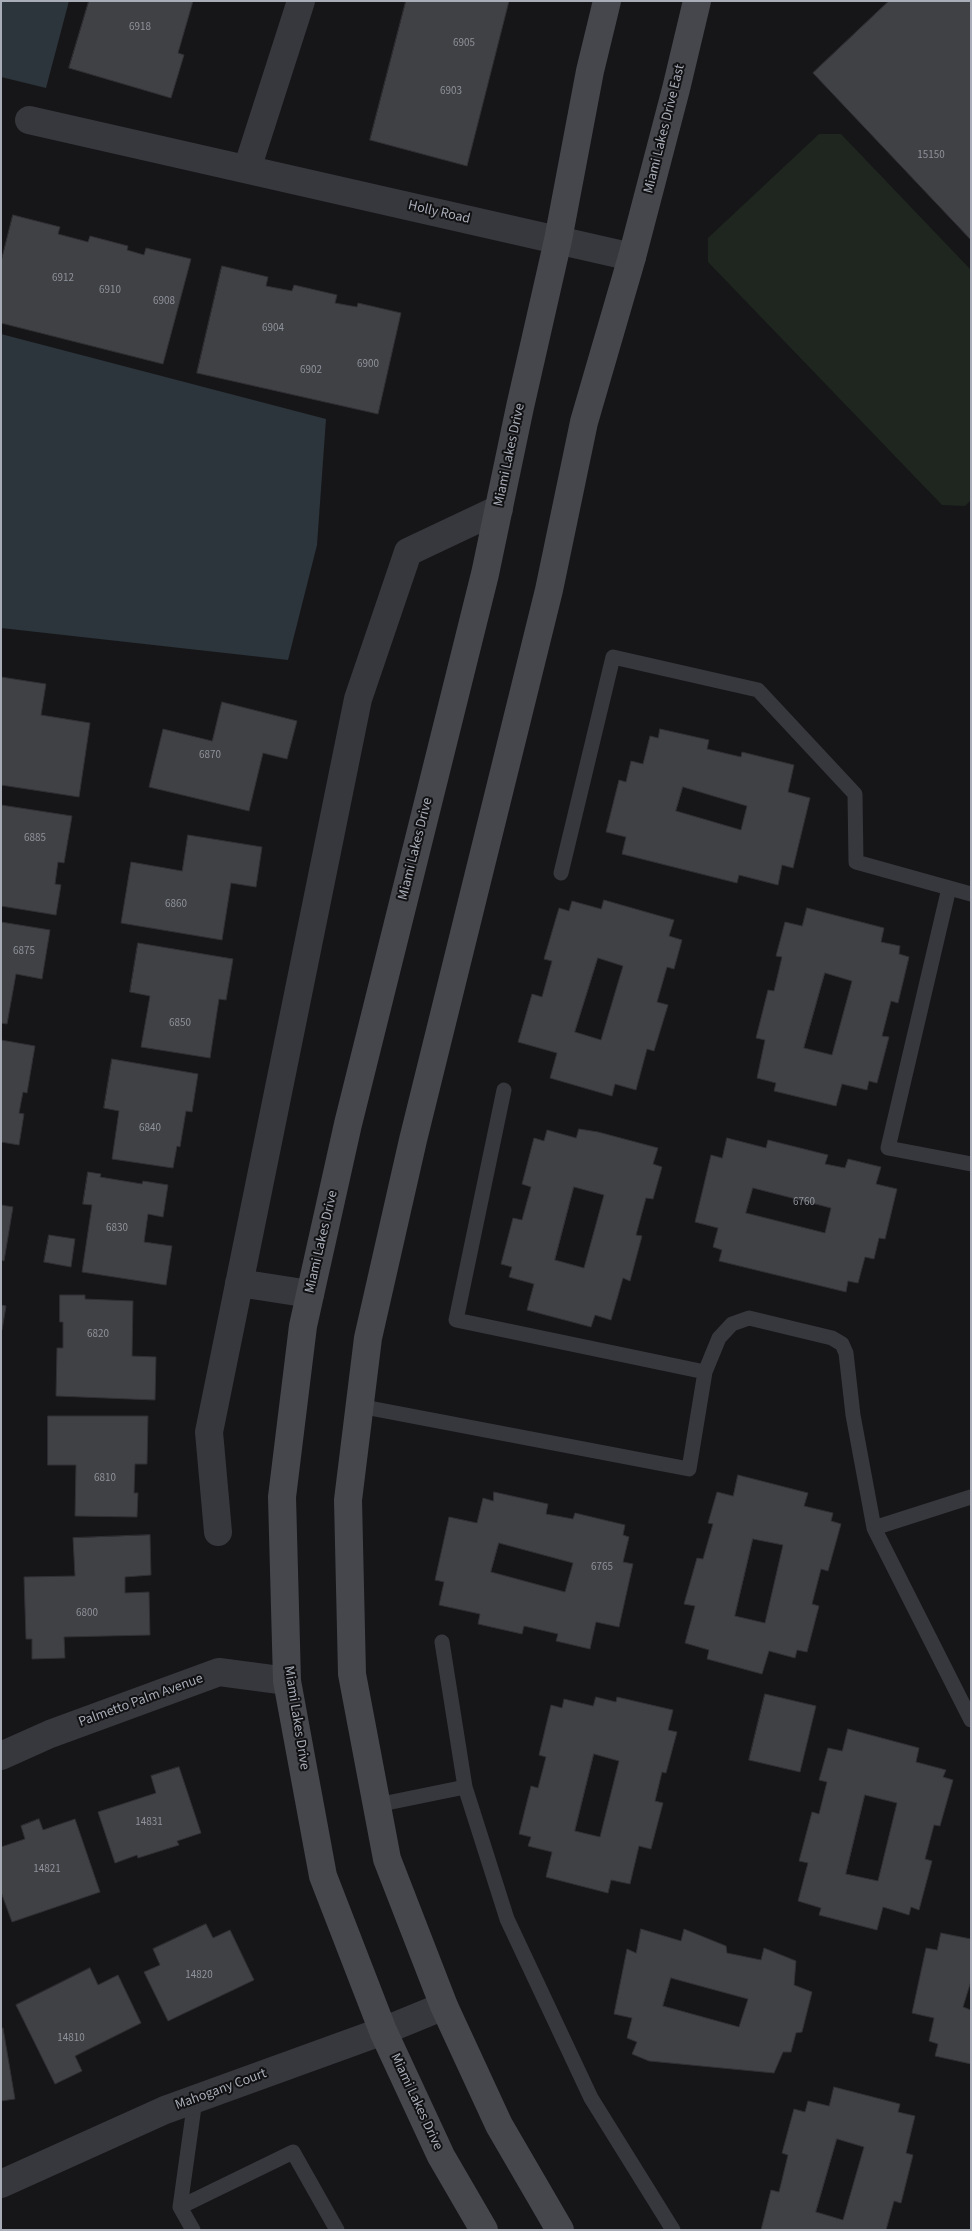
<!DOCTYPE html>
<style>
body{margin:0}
#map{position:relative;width:972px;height:2231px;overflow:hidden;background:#161618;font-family:"Source Sans 3",sans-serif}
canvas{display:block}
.frame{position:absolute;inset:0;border:2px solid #a8adb8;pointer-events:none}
</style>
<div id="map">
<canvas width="972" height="2231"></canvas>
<div class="frame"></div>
</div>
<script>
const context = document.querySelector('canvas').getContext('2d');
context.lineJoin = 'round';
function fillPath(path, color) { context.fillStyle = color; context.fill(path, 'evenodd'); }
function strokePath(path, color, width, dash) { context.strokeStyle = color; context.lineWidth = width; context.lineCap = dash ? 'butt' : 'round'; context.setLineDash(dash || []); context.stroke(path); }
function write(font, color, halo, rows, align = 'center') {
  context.font = font + ' "Source Sans 3",sans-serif'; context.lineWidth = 4; context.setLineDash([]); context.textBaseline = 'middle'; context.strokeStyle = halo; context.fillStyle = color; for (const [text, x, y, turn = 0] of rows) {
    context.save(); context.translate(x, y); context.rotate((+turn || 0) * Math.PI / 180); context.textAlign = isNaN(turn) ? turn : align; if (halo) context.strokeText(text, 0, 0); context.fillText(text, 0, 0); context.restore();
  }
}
const green = new Path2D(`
 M819,134H841L971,270V500L965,506L942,505L708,262V238Z`);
const water = new Path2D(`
 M1,1H69L46,88L1,77Z
 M1,334L326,419L317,545L288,660L1,628Z`);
const building = new Path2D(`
 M89,1H193L178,53L184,55L171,98L69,68Z
 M406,1H509L467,166L370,140Z
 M889,1H971V240L813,73Z
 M13,215L60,227L58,234L88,242L90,236L128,246L127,250L144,255L146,248L191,259L163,364L1,323V262Z
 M222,266L268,277L266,286L292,291L294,285L337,295L335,303L357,307L358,303L401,313L378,414L197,373Z
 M1,677L46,684L41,715L90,723L79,797L1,785Z
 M222,702L297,721L287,759L263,753L249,811L149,787L163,729L212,741Z
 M660,729L709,740L707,749L741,757L742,752L794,765L788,792L810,798L793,868L782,865L778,885L739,875L737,883L622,854L626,837L606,832L619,780L626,782L631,761L643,764L650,736L658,738ZM683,787L747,806L741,830L676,811Z
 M1,805L72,816L64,863L58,862L55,884L61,885L56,915L1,906Z
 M188,835L262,847L256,887L231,883L222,940L121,923L131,862L182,871Z
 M604,900L674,920L669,936L682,940L674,969L667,967L657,1002L668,1005L654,1051L647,1049L636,1090L615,1084L612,1096L550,1078L557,1053L518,1042L532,994L542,997L552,961L544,959L559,908L569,911L572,901L601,909ZM598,958L623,966L601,1040L575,1032Z
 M807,908L884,928L881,942L900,946L899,954L909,957L898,1003L891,1001L882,1036L889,1037L877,1083L869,1081L867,1090L842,1084L836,1106L774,1091L776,1083L757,1078L765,1040L756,1038L768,990L774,991L782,957L776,956L785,922L802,926ZM825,973L852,981L832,1055L804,1048Z
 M1,922L50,930L42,979L16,974L7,1024L1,1023Z
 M138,943L233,959L226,1000L219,999L210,1058L141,1047L150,996L130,992Z
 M1,1040L35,1046L27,1093L23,1092L19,1113L24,1114L19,1145L1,1142Z
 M112,1059L198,1074L192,1112L186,1111L180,1147L177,1146L173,1168L112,1159L119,1111L104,1108Z
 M579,1129L598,1132L658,1148L653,1164L662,1167L653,1199L646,1198L636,1235L642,1236L630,1281L623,1278L611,1320L595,1315L591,1327L527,1310L534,1284L509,1277L512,1267L501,1264L513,1218L522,1220L531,1187L522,1184L534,1138L544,1141L547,1130L576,1138ZM574,1187L604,1195L584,1268L555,1260Z
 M727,1138L766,1148L768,1140L828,1155L825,1164L845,1168L848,1159L881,1167L876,1184L897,1189L885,1239L879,1238L874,1259L865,1257L858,1283L848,1281L846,1292L719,1261L722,1250L713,1247L718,1228L695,1222L711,1155L722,1158ZM753,1188L831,1208L825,1233L746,1213Z
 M88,1172L101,1174L100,1177L142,1184L143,1181L168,1185L163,1217L148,1214L144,1242L172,1246L166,1285L82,1272L92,1205L83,1204Z
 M1,1205L13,1207L4,1261L1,1260Z
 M49,1235L75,1239L71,1267L44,1262Z
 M60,1295H85V1299L133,1301L132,1356L156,1357L155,1400L56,1396L57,1348H63V1322H60Z
 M1,1305L6,1306L2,1330H1Z
 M48,1416H148L147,1464H135L134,1493H138L137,1517L75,1516L76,1465H48Z
 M738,1475L808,1493L804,1506L833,1513L831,1521L841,1524L828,1571L821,1569L812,1604L819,1606L807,1652L797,1650L795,1658L769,1651L762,1674L707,1659L709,1650L685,1643L695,1606L684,1604L697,1558L703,1559L713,1524L708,1523L717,1492L733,1496ZM753,1539L783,1545L765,1623L735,1616Z
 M494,1492L548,1504L546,1514L573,1519L575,1513L625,1525L623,1535L629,1537L623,1562L633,1564L619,1627L596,1622L590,1649L556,1641L558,1634L524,1626L522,1634L478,1624L480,1614L439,1605L444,1582L435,1580L449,1517L477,1523L483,1498L493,1501ZM499,1543L573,1563L565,1592L491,1572Z
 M150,1535L151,1575L125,1577V1593L149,1592L150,1635L64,1637L65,1658L32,1659V1639H26L24,1577L75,1576L73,1538Z
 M765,1694L816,1706L800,1772L749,1760Z
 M596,1697L616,1702L617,1697L673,1710L668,1730L677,1732L666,1773L662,1772L655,1801L663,1803L651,1849L639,1846L630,1884L611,1880L608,1893L546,1877L552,1852L528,1846L531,1837L519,1834L531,1786L538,1788L546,1757L539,1755L551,1705L562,1708L564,1699L593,1706ZM594,1754L619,1761L600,1837L575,1831Z
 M848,1729L919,1748L916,1762L946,1770L943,1777L953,1780L940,1826L934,1825L925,1859L932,1861L919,1910L911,1907L909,1915L883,1907L877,1930L819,1915L821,1908L798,1901L808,1863L799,1861L812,1812L819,1814L827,1782L819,1780L828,1748L842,1751ZM865,1795L897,1803L878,1881L846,1874Z
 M179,1767L201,1833L177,1841L179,1845L138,1858L137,1855L115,1863L98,1812L156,1793L151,1776Z
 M39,1819L43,1830L75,1819L100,1892L12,1922L1,1892V1847L25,1839L21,1826Z
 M206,1924L213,1938L230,1930L254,1980L168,2021L144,1972L160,1965L153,1949Z
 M641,1929L681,1941L684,1929L726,1946L727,1953L761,1960L764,1948L796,1961L794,1985L812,1992L802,2032L796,2033L791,2052H783L774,2073L649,2061L632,2054L637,2042L627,2038L632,2018L614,2014L627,1949L636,1953ZM671,1978L748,1999L739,2027L663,2006Z
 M941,1933L971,1939V1981L963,2007L971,2010V2064L935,2056L938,2044L929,2041L934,2018L912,2013L926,1948L937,1950Z
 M90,1968L98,1985L118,1975L141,2023L75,2056L82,2071L55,2084L16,2005Z
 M1,2028H3L15,2099L1,2101Z
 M834,2087L900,2104L898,2112L915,2116L906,2153L913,2155L901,2203L894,2201L886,2230H761L771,2190L779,2192L788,2155L782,2153L794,2109L805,2112L808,2101L829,2106ZM837,2139L864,2147L843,2220L816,2212Z`);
const service = new Path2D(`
 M561,873L613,657L758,690L855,794L856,862L971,894
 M949,888L888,1148L971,1164
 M705,1372L719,1338L732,1324L749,1318L832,1338L842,1344L846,1353L853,1415L874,1528L971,1720
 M359,1406L689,1469L705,1372L456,1320L504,1090
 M874,1528L971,1497
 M442,1642L465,1787L507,1919L591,2098L673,2230
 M377,1805L465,1787
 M180,2207L293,2152L337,2230
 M193,2230L180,2207L195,2100`);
const minor = new Path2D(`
 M29,120L632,257
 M247,169L301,1
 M239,1283L310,1294
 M218,1532L209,1432L358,699L408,552L499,509
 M1,1756L50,1734L219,1672L287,1681
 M1,2184L165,2110L383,2031L444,2006`);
const secondary = new Path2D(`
 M484,2230L441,2156L383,2031L323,1876L287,1681L282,1497L303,1326L348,1124L485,574L520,407L558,240L590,71L607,1
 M560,2230L499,2125L444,2006L387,1859L352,1674L348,1500L368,1338L413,1140L549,590L584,422L632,257L676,89L697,1`);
const numberNames = [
 ["6918",140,28],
 ["6905",464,44],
 ["6903",451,92],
 ["15150",931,156],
 ["6912",63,279],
 ["6910",110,291],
 ["6908",164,302],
 ["6904",273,329],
 ["6900",368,365],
 ["6902",311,371],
 ["6870",210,756],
 ["6885",35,839],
 ["6860",176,905],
 ["6875",24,952],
 ["6850",180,1024],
 ["6840",150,1129],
 ["6760",804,1203],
 ["6830",117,1229],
 ["6820",98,1335],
 ["6810",105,1479],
 ["6765",602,1568],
 ["6800",87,1614],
 ["14831",149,1823],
 ["14821",47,1870],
 ["14820",199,1976],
 ["14810",71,2039]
];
const streetNames = [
 ["Miami Lakes Drive East",665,129,-76],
 ["Holly Road",439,213,13],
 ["Miami Lakes Drive",510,455,-78],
 ["Miami Lakes Drive",416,849,-76],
 ["Miami Lakes Drive",322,1242,-77],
 ["Palmetto Palm Avenue",141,1701,-20],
 ["Miami Lakes Drive",296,1718,81],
 ["Mahogany Court",221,2090,-20],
 ["Miami Lakes Drive",416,2102,65]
];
fillPath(green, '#1e261f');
fillPath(water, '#2c353c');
fillPath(building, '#404145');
strokePath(building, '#303034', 1);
strokePath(service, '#37383d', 15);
strokePath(minor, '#37383d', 28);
strokePath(secondary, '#45474d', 28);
write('11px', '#8e929b', null, numberNames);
write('14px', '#a8adb8', '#111113', streetNames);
</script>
